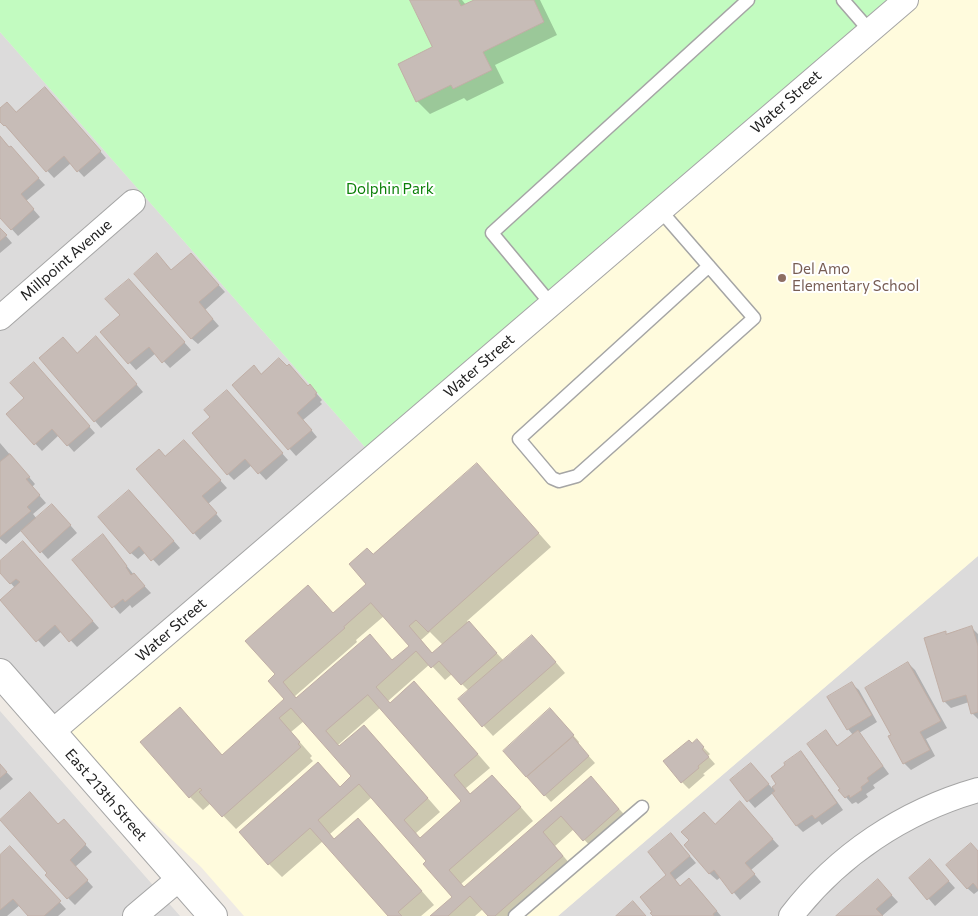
<!DOCTYPE html>
<style>
body{margin:0}
canvas{display:block;background:#efeae4}
</style>
<canvas width="978" height="916"></canvas>
<script>
const context = document.querySelector('canvas').getContext('2d');
context.lineJoin = 'round';
function fillPath(path, color) { context.fillStyle = color; context.fill(path, 'evenodd'); }
function strokePath(path, color, width, dash) { context.strokeStyle = color; context.lineWidth = width; context.lineCap = dash ? 'butt' : 'round'; context.setLineDash(dash || []); context.stroke(path); }
function write(font, color, halo, rows, align = 'center') {
  context.font = font + ' Commissioner,sans-serif'; context.lineWidth = 4; context.setLineDash([]); context.textBaseline = 'middle'; context.strokeStyle = halo; context.fillStyle = color; for (const [text, x, y, turn = 0] of rows) {
    context.save(); context.translate(x, y); context.rotate((+turn || 0) * Math.PI / 180); context.textAlign = isNaN(turn) ? turn : align; if (halo) context.strokeText(text, 0, 0); context.fillText(text, 0, 0); context.restore();
  }
}
const residential = new Path2D(`
 M0,32L371,454L49,726L0,668Z
 M978,556V916H558Z
 M0,711L180,916H0Z`);
const education = new Path2D(`
 M910,0H978V556L558,916H244L201,867L57,732Z`);
const park = new Path2D(`
 M0,0H900L371,454L0,32Z`);
const shadow = new Path2D(`
 M411,0H462L466,5L477,0H540L557,35L495,65L504,83L467,101L464,98L430,114L417,101L399,64L434,48Z
 M52,95L106,158L84,177L71,163L54,178L0,120V109L17,114Z
 M0,137L45,185L26,201L40,217L18,236L0,216Z
 M0,229L12,243L0,253Z
 M197,261L225,292L205,310L219,326L198,344L191,338L164,262L172,271Z
 M136,287L191,350L170,368L156,353L136,370L102,332L121,315Z
 M102,344L143,392L101,428L95,421L77,354Z
 M40,371L95,433L74,452L59,435L42,451L8,414L26,399Z
 M262,375L308,388L316,393L322,400L320,402L322,404L303,420L317,437L296,456L234,386Z
 M233,398L288,460L266,480L252,465L234,480L228,474Z
 M0,443L35,484L32,487L46,503L33,514L37,519L59,512L77,533L48,559L22,530L6,544L0,539Z
 M191,448L227,488L208,504L222,521L200,540L194,533L165,457Z
 M477,464L551,547L467,621L504,661L542,646L565,673L493,736L460,700L469,691L452,674L445,680L430,664L388,701L390,704L427,696L490,768L466,788L471,795L505,789L533,821L461,884L465,888L591,778L631,822L597,853L574,829L555,846L575,870L523,916H489L483,909L475,916H432L453,897L427,861L372,797L330,834L335,840L371,833L434,905L421,916H389L323,841L282,877L269,864L353,776L304,721L291,732L312,756L310,758L313,761L236,829L211,803L203,810L190,797L193,722L223,756L286,699L270,681L334,614L368,584L373,556ZM384,616L411,646L393,661L297,699L295,696L357,642L356,640ZM430,632L443,645L433,654L421,640ZM380,708L463,802L420,839L416,833L440,812L377,740L340,747L338,745Z
 M136,498L180,548L159,566L146,552L138,559L131,553Z
 M103,536L134,575L151,593L132,608L130,605L120,614L74,560Z
 M29,549L99,628L77,647L62,631L44,647L2,600L15,588L0,571V563Z
 M972,628L978,634V719L972,713L969,702L951,708L944,701L945,633L948,635Z
 M908,663L915,670L947,728L926,739L935,756L911,770L904,763L893,735Z
 M852,684L859,690L877,722L859,733L889,774L873,785L875,788L866,794L868,797L858,804L856,802L852,804L840,790L842,789L826,732L838,746L853,735L848,729Z
 M557,716L579,742L578,744L595,763L551,802L504,751Z
 M692,744L703,747L710,754L708,756L715,764L703,774L705,775L689,789L682,782Z
 M801,752L807,759L843,810L822,825L819,821L803,832L797,826L773,793L755,808L731,781L757,771L772,788L778,784Z
 M0,765L13,779L0,790Z
 M746,810L779,846L751,870L761,882L740,900L721,877L717,880L710,874L685,845Z
 M70,828L92,852L75,867L93,887L75,905L68,898Z
 M677,841L696,863L675,880L681,887L696,886L721,916H654Z
 M978,851V891L974,894L967,888Z
 M16,855L66,909L58,916H30L20,905L7,916H0V857Z
 M937,868L955,888L935,906L911,878Z
 M885,888L898,902L882,916H838Z`);
const building = new Path2D(`
 M410,0H458L461,6L474,0H534L544,22L483,52L492,70L453,89L451,85L416,102L398,64L432,47Z
 M45,87L101,151L77,172L64,156L46,172L5,125L4,126L0,122V108L7,102L16,112Z
 M0,136L9,147L11,146L39,178L21,194L34,209L11,230L0,218Z
 M0,228L7,235L0,241Z
 M157,253L171,270L191,253L219,285L199,302L213,319L191,339L134,274Z
 M129,279L185,342L162,363L149,347L128,364L100,332L120,315L105,299Z
 M96,336L137,384L94,422L39,358L63,337L77,353Z
 M279,358L287,366L289,364L308,386L310,384L317,393L315,394L316,396L297,413L312,430L288,450L232,385L254,365L261,374Z
 M34,362L90,426L67,446L52,429L34,445L6,414L24,398L10,383Z
 M227,390L283,453L258,474L245,459L227,475L192,433L210,417L204,410Z
 M184,440L221,480L202,496L217,513L193,534L136,469L159,449L165,456Z
 M10,454L30,477L26,479L40,495L27,507L31,511L0,537V462Z
 M477,463L539,533L428,632L416,620L409,626L432,653L469,621L497,653L461,685L439,661L431,668L416,651L376,687L390,703L414,681L478,754L454,775L470,794L492,775L521,807L449,870L464,887L591,776L619,809L583,841L561,816L543,832L563,856L495,916H488L470,896L448,916H430L452,897L423,864L426,861L359,784L318,820L334,839L358,818L422,891L398,912L402,916H388L310,828L268,865L239,832L318,762L340,787L351,776L291,708L279,718L300,742L298,744L301,747L222,817L199,792L202,790L200,788L189,798L140,742L180,707L222,755L284,699L268,681L275,674L245,641L308,585L333,613L366,584L349,564L367,548L373,554ZM371,603L409,646L392,660L370,634L296,698L283,682L345,628L344,627ZM368,695L461,801L420,838L404,820L428,798L364,725L339,746L326,731Z
 M129,490L174,541L151,561L139,546L130,554L98,517Z
 M52,504L71,525L40,553L21,531Z
 M103,534L127,566L126,567L131,575L134,573L145,586L125,602L123,599L112,608L72,560Z
 M23,541L93,621L69,642L55,625L36,642L0,600L20,582L16,579L10,584L0,573V561Z
 M972,626L978,646V712L971,714L966,695L943,702L924,638L946,631V634Z
 M532,635L556,662L482,727L458,699Z
 M908,662L941,721L920,732L930,750L903,764L888,736L891,735L865,688Z
 M852,682L872,715L847,730L827,697Z
 M550,708L574,735L526,777L503,751Z
 M826,730L837,746L858,730L883,766L867,778L869,781L861,787L862,790L850,798L849,795L845,798L838,790L840,789L807,744Z
 M573,737L589,756L544,796L527,777Z
 M697,739L704,747L702,749L709,757L698,766L699,768L681,783L663,761L689,740L692,743Z
 M801,751L837,803L815,819L812,815L796,826L772,793L775,791L772,787L776,784L771,776L785,765L784,763Z
 M751,763L769,784L747,802L730,780Z
 M0,764L7,772L0,778Z
 M30,792L58,824L64,819L86,844L70,860L88,880L67,899L45,875L47,873L0,820Z
 M740,801L773,839L745,863L755,874L732,894L714,870L709,874L684,845L689,840L681,832L704,812L715,824Z
 M671,833L690,856L670,873L680,886L689,878L717,911L713,914L714,916H653L650,913L652,912L640,897L666,875L648,852Z
 M971,843L978,851V889L973,883L967,889L946,865Z
 M10,846L61,901L44,916H28L13,899L0,910V855Z
 M930,859L949,881L927,900L909,878Z
 M878,879L892,895L876,909L883,916H836Z
 M633,901L646,916H616Z`);
const service = new Path2D(`
 M843,0L870,31
 M660,210L754,318L577,476L559,481L552,478L519,439L709,266
 M551,304L492,233L748,0
 M515,916L642,807`);
const minor = new Path2D(`
 M0,318L133,202
 M52,732L906,0
 M135,916L180,878
 M791,916C838,855 904,811 978,790`);
const tertiary = new Path2D(`
 M0,673L213,916`);
const markers = [
 [782,278,5,"#8d6e63"]
];
const streetNames = [
 ["Water Street",786,102,-41],
 ["Millpoint Avenue",66,260,-41],
 ["Water Street",479,366,-41],
 ["Water Street",171,630,-41],
 ["East 213th Street",106,795,49]
];
const parkNames = [
 ["Dolphin Park",390,189]
];
const educationNames = [
 ["Del Amo",792,269],
 ["Elementary School",792,286]
];
fillPath(residential, '#dcdbdb');
fillPath(education, '#fffbdd');
fillPath(park, '#c2fbc0');
fillPath(shadow, '#0003');
fillPath(building, '#c7bcb7');
strokePath(building, '#c1afa6', 1);
strokePath(service, '#a5a5a5', 15);
strokePath(minor, '#a5a5a5', 26);
strokePath(tertiary, '#a5a5a5', 30);
strokePath(service, '#fff', 12);
strokePath(minor, '#fff', 24);
strokePath(tertiary, '#fff', 28);
for (const [x, y, r, color] of markers) { const dot = new Path2D(); dot.arc(x, y, r, 0, 2 * Math.PI); context.fillStyle = color; context.fill(dot); strokePath(dot, '#fff', 2); }
write('15px', '#1e1e1e', '#fff', streetNames);
write('15px', '#0c8009', '#fff', parkNames);
write('15px', '#785e54', '#fff', educationNames, 'left');
</script>
